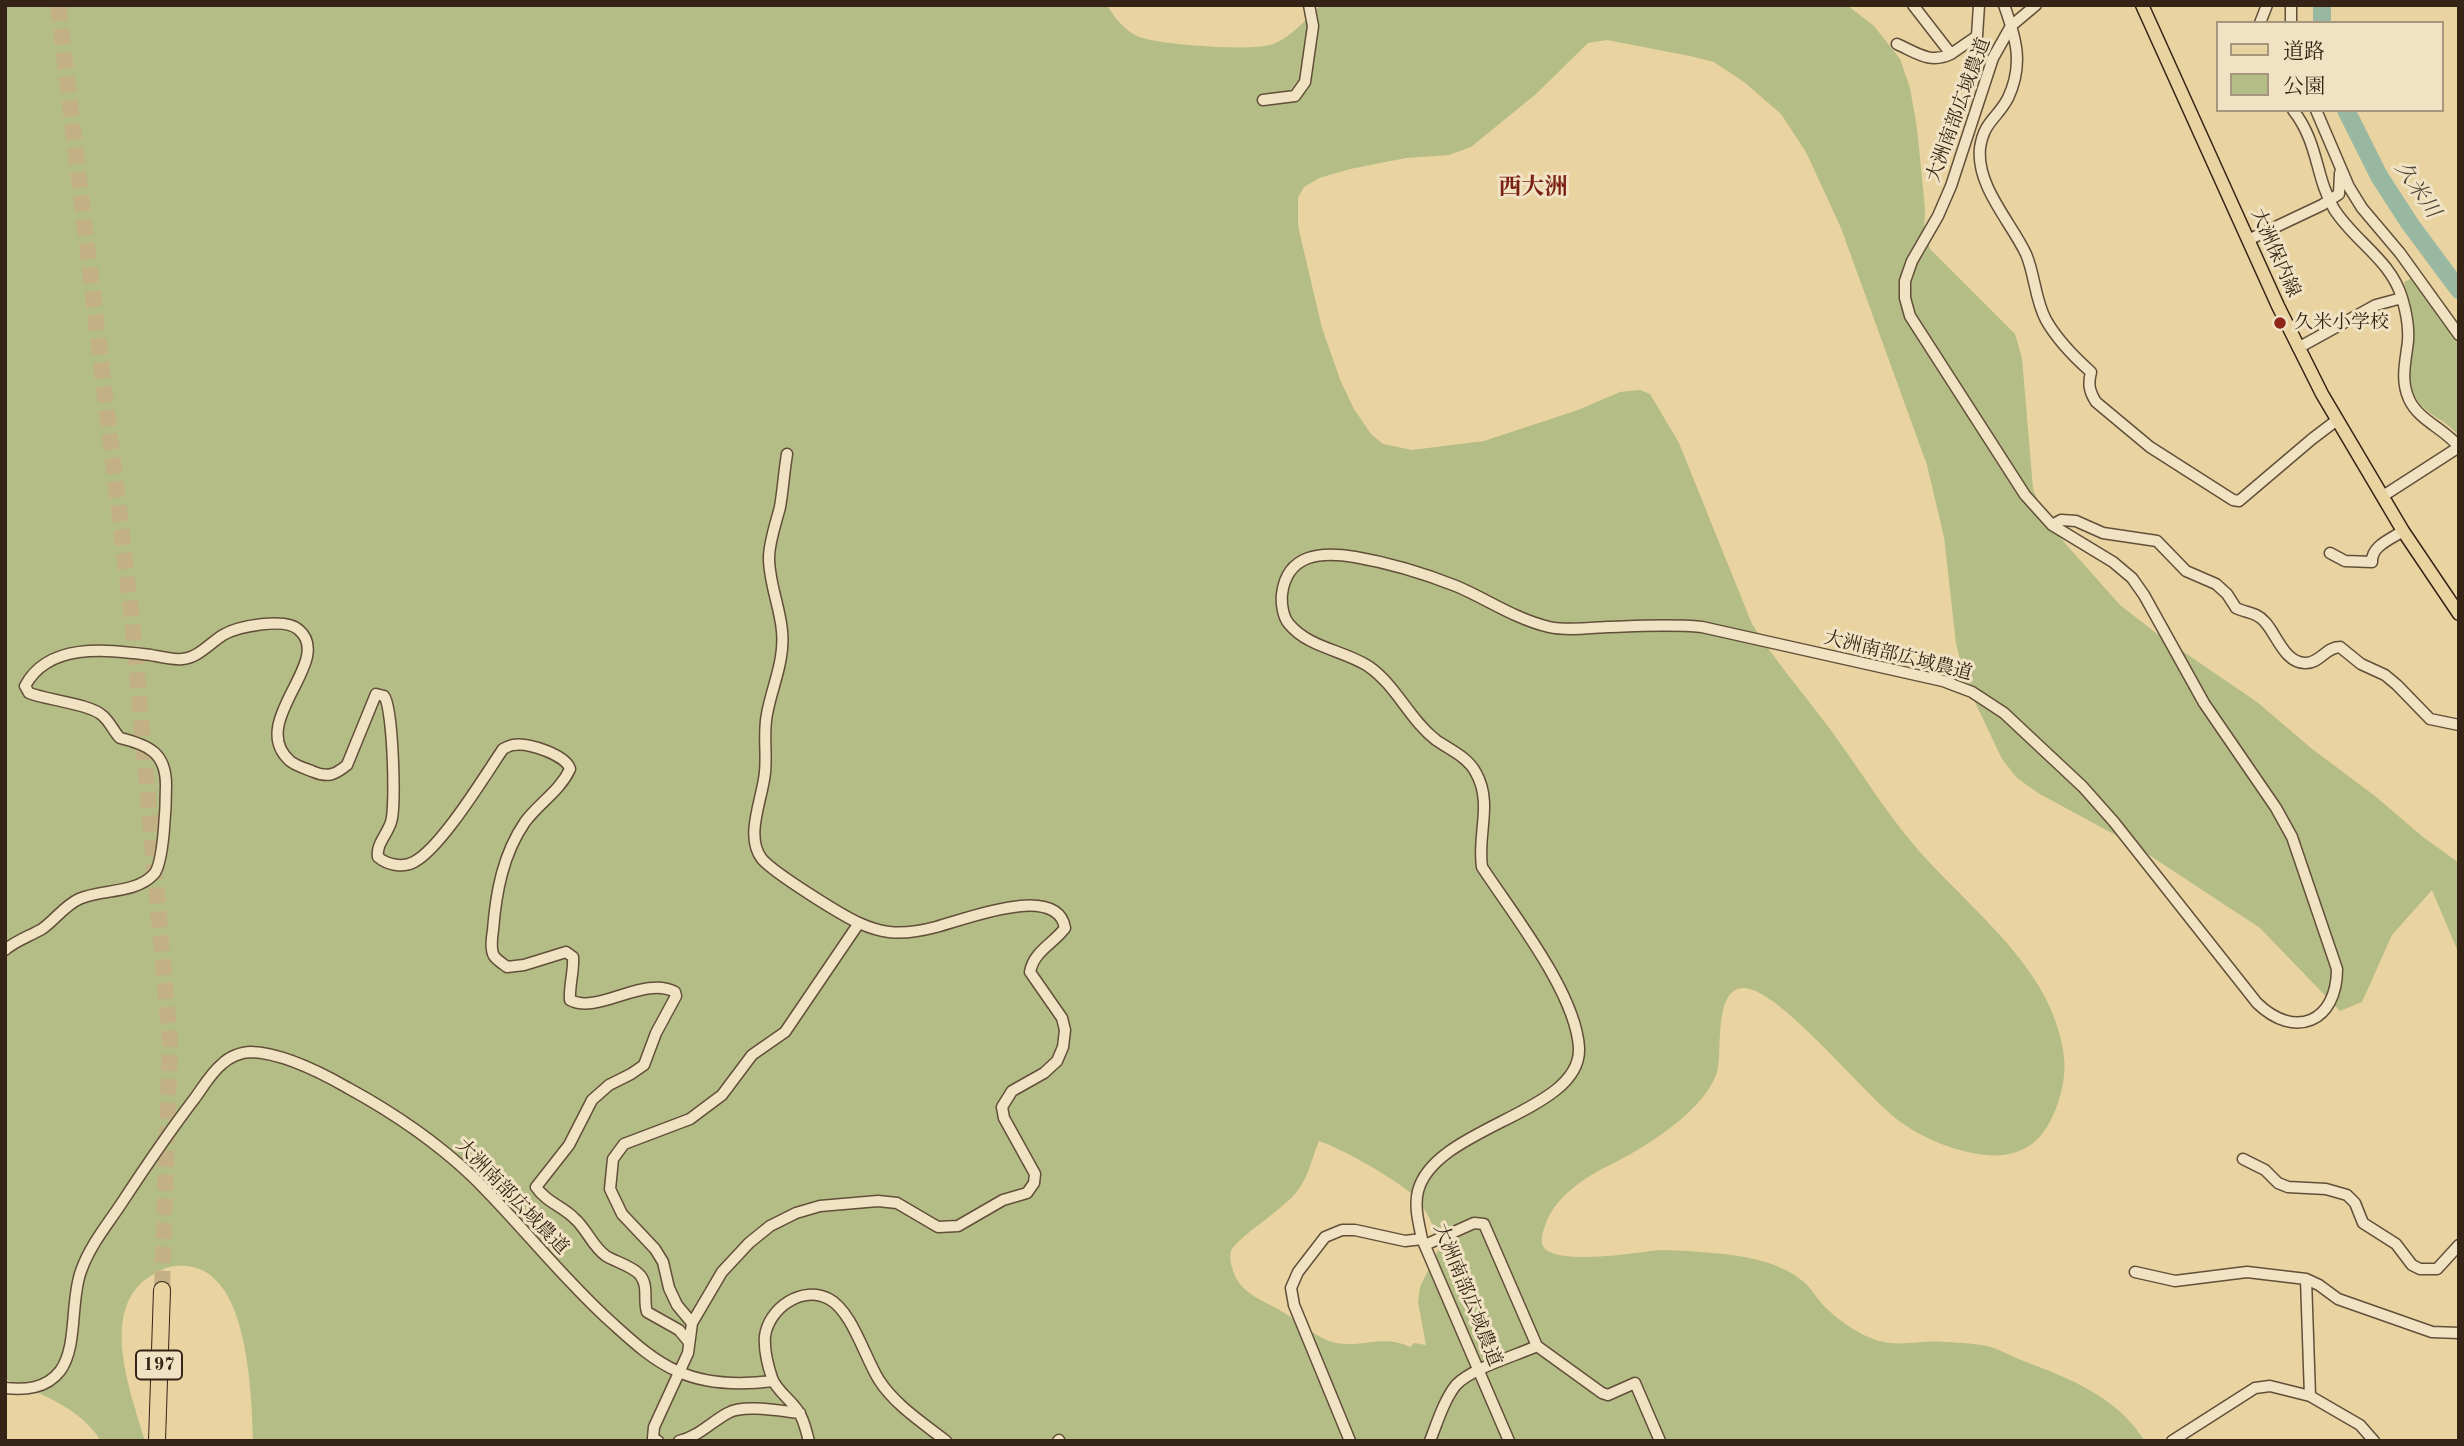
<!DOCTYPE html>
<meta charset="utf-8">
<style>
body{margin:0}
#map{position:relative;width:2464px;height:1446px;overflow:hidden;background:#e8d3a1;font-family:"Old Standard TT","Noto Serif JP",serif}
canvas{display:block}
.frame{position:absolute;inset:0;border:7px solid #352316;pointer-events:none}
.legend{position:absolute;left:2216px;top:21px;width:228px;height:91px;box-sizing:border-box;background:#f0e2c2;border:2px solid #a5967d;margin:0;padding:9px 12px;list-style:none;font-size:21px;color:#352316}
.legend li{display:flex;align-items:center;gap:14px;height:35px}
.legend b{width:35px;border:2px solid #a5967d}
</style>
<div id="map">
<canvas width="2464" height="1446"></canvas>
<div class="frame"></div>
<ul class="legend">
<li><b style="height:9px;background:#e8d3a1"></b>道路</li>
<li><b style="height:19px;background:#b4bd86"></b>公園</li>
</ul>
</div>
<script>
const context = document.querySelector('canvas').getContext('2d');
context.lineJoin = 'round';
function fillPath(path, color) { context.fillStyle = color; context.fill(path, 'evenodd'); }
function strokePath(path, color, width, dash) { context.strokeStyle = color; context.lineWidth = width; context.lineCap = dash ? 'butt' : 'round'; context.setLineDash(dash || []); context.stroke(path); }
function write(font, color, halo, rows, align = 'center') {
  context.font = font + ' "Old Standard TT","Noto Serif JP",serif'; context.lineWidth = 6; context.setLineDash([]); context.textBaseline = 'middle'; context.strokeStyle = halo; context.fillStyle = color; for (const [text, x, y, turn = 0] of rows) {
    context.save(); context.translate(x, y); context.rotate((+turn || 0) * Math.PI / 180); context.textAlign = isNaN(turn) ? turn : align; if (halo) context.strokeText(text, 0, 0); context.fillText(text, 0, 0); context.restore();
  }
}
const green = new Path2D(`
 M5,5H1107C1115,18 1123,29 1137,36C1156,45 1248,51 1270,45C1290,39 1306,19 1321,5H1847L1874,26L1900,59L1910,88L1917,128L1925,209L1924,230L1930,249L2015,334L2022,358L2033,489L2041,508L2064,542L2120,605L2156,633L2257,702L2311,748L2375,796L2423,837L2459,863V954L2432,890L2392,935L2362,1002L2340,1011L2260,928L2134,845L2038,793L2017,778L2002,759L1965,681L1956,643L1944,537L1927,465L1841,228L1806,152L1781,114L1744,82L1714,62L1690,56L1607,40L1588,43L1536,94L1471,147L1449,155L1406,158L1350,169L1319,178L1304,187L1298,198V226L1322,328L1341,382L1354,409L1371,434L1383,444L1412,450L1484,441L1578,410L1620,392L1640,390L1650,394L1679,443L1752,624C1775,661 1804,694 1830,729C1860,770 1886,813 1919,851C1964,902 2035,957 2056,1023C2067,1056 2068,1078 2055,1111C2042,1143 2021,1158 1986,1155C1957,1152 1926,1140 1902,1123C1867,1099 1779,987 1743,988C1714,989 1722,1050 1718,1068C1709,1109 1643,1149 1608,1166C1583,1178 1553,1199 1545,1226C1543,1232 1540,1239 1543,1246C1555,1267 1638,1252 1660,1250C1674,1250 1687,1251 1700,1252C1736,1255 1776,1258 1805,1283C1812,1289 1817,1299 1824,1306C1839,1321 1863,1338 1884,1342C1902,1346 1924,1340 1944,1342C1960,1343 1978,1343 1994,1348C2003,1351 2012,1357 2021,1360C2070,1379 2115,1395 2145,1441H253C252,1398 248,1325 224,1290C211,1271 196,1264 174,1266C162,1268 150,1276 141,1283C102,1321 132,1396 145,1441H101C81,1408 39,1393 5,1379ZM1319,1141C1341,1148 1404,1183 1418,1200C1429,1214 1434,1229 1441,1244L1420,1287L1418,1302L1426,1345L1414,1343L1410,1347C1383,1334 1362,1348 1336,1343C1315,1338 1300,1322 1281,1311C1261,1299 1238,1293 1232,1267C1230,1262 1230,1255 1231,1251C1237,1237 1285,1209 1298,1190C1309,1176 1312,1157 1319,1141Z
 M2414,277L2459,339V437C2449,421 2428,416 2418,401C2402,378 2416,346 2413,320C2412,307 2407,295 2404,282Z`);
const river = new Path2D(`
 M2322,5V23
 M2346,110L2379,176L2410,224L2459,290`);
const highwayTunnel = new Path2D(`
 M58,5L132,619L170,1041L162,1290`);
const minor = new Path2D(`
 M1913,5L1951,54L1977,36L1979,5
 M2004,5C2016,38 2024,64 2008,98C1997,119 1984,121 1980,148C1976,186 2011,222 2026,254C2035,275 2035,300 2046,320C2058,341 2074,357 2091,372C2088,384 2089,391 2096,402L2150,447L2233,500L2239,501L2312,439L2337,420
 M2260,23L2267,5
 M2291,23V5
 M1897,44C1917,53 1930,64 1951,54
 M1263,100L1295,96L1305,82L1313,26L1309,5
 M2293,110C2319,143 2315,177 2334,209C2354,241 2391,260 2402,298C2406,311 2409,327 2408,341C2406,360 2400,380 2409,399C2418,420 2445,429 2459,447
 M2316,110L2349,187L2362,208L2400,253L2459,335
 M2248,240L2322,205L2339,194L2340,173
 M2298,348L2376,305L2402,298
 M2383,496L2459,447
 M2052,525L2061,520L2076,521L2103,533L2157,541L2186,571L2216,584L2227,594L2236,608C2246,613 2257,612 2265,622C2277,635 2285,664 2306,663C2320,663 2326,647 2340,647L2361,664L2385,675L2397,685L2430,719L2459,725
 M2330,553L2345,561L2372,562C2371,546 2391,539 2403,531
 M5,950C15,941 30,936 42,929C55,920 64,906 79,899C101,889 136,894 154,874C164,863 166,802 166,785C166,753 149,745 120,738C114,732 110,722 103,716C91,704 47,700 29,693L25,686C49,641 109,650 151,655C161,657 173,660 182,659C198,658 210,643 223,635C238,626 286,617 299,630C335,661 246,722 290,761C296,766 307,769 314,772C328,778 336,774 347,765L376,694L384,696C393,707 396,807 391,822C387,835 376,844 378,857C387,865 403,868 414,862C441,848 484,777 503,749C505,748 511,745 513,745C528,742 566,755 570,769C560,791 539,803 525,822C503,854 496,892 493,930C492,938 490,949 494,956C497,960 503,964 507,967L524,965L566,952L573,957C574,972 569,985 570,1000C598,1015 644,975 675,992L676,996L656,1033L644,1065L631,1074L609,1085L592,1100L569,1145L536,1187C546,1202 562,1206 574,1218C587,1229 592,1246 606,1256C616,1262 632,1266 640,1275C649,1286 643,1300 647,1312L679,1330L688,1341
 M2243,1159L2265,1170L2278,1183L2288,1187L2326,1189L2347,1195L2355,1203L2363,1223L2396,1244L2412,1265L2420,1269H2437L2459,1245
 M1425,1245L1474,1223L1484,1224L1537,1346L1602,1393L1608,1395L1635,1383L1660,1441
 M2135,1272L2175,1281L2247,1272L2306,1279L2319,1285L2338,1299L2432,1332L2459,1333
 M2306,1279L2310,1396L2360,1425L2374,1441
 M692,1323L677,1305L669,1288L663,1262L655,1249L622,1214L610,1189L613,1159L624,1144L690,1119L722,1095L752,1055L785,1032L859,923
 M5,1388C25,1390 46,1389 60,1371C78,1347 70,1300 81,1271C90,1245 108,1224 123,1201C146,1166 169,1132 195,1098C203,1087 211,1073 222,1064C229,1057 241,1052 251,1052C282,1053 322,1073 348,1088C392,1112 435,1141 472,1176C520,1223 561,1277 611,1322C631,1340 652,1360 677,1371C707,1385 741,1385 773,1381
 M658,1441L653,1438L654,1427L688,1353L692,1323L722,1272L749,1243L770,1226L796,1213L820,1206L878,1201L897,1203L938,1227L958,1226L1003,1200L1027,1193L1034,1183L1035,1174L1004,1118L1002,1107L1012,1091L1044,1073L1057,1061L1063,1047L1065,1030L1062,1018L1030,972C1034,951 1053,944 1065,928C1057,882 964,920 936,927C921,931 905,934 889,932C880,931 868,927 859,923C841,915 774,873 762,859C744,836 763,798 765,772C767,753 763,733 767,714C772,686 785,661 782,631C780,607 769,583 769,558C769,542 776,523 780,507C783,490 784,472 787,454
 M679,1441C698,1437 711,1422 728,1413C743,1404 781,1411 800,1413
 M809,1441C806,1431 804,1419 798,1411C791,1400 776,1390 772,1378C768,1366 764,1348 765,1336C769,1308 802,1285 829,1299C852,1311 865,1358 879,1380C895,1405 923,1423 946,1441
 M1058,1441L1059,1440
 M1350,1441L1294,1305L1291,1288L1298,1272L1325,1237L1342,1230H1355L1405,1241L1422,1239
 M1430,1441C1437,1423 1444,1400 1456,1385C1472,1368 1515,1356 1537,1346
 M1509,1441L1422,1239C1419,1224 1414,1207 1418,1191C1435,1126 1582,1113 1579,1048C1576,993 1512,913 1482,867C1477,835 1493,803 1476,773C1468,757 1450,750 1436,740C1409,719 1396,685 1368,666C1343,650 1309,648 1289,624C1283,617 1281,604 1282,594C1287,554 1321,551 1355,557C1390,563 1423,573 1456,586C1487,599 1515,619 1549,627C1567,631 1588,628 1607,627C1639,626 1670,624 1702,627L1943,681L1972,692L2004,713L2083,787L2114,822L2257,1003C2295,1040 2337,1022 2337,969L2292,837L2276,808L2204,703L2144,595L2132,578L2113,562L2052,525L2025,495L1910,316L1905,298V281L1912,261L1938,216L1951,186L1993,58L2011,26L2036,5
 M2172,1441L2255,1388L2270,1386L2310,1396`);
const major = new Path2D(`
 M2142,5L2278,306L2322,394L2403,531L2459,614`);
const highway = new Path2D(`
 M157,1441L162,1290`);
const markers = [
 [2280,323,7,"#8f2418"]
];
const shields = [
 [159,1365,46]
];
const shieldNames = [
 ["197",159,1365]
];
const streetNames = [
 ["大洲南部広域農道",1959,110,-70],
 ["大洲保内線",2275,253,66],
 ["大洲南部広域農道",1898,656,14],
 ["大洲南部広域農道",512,1197,46],
 ["大洲南部広域農道",1467,1295,68]
];
const poiNames = [
 ["久米小学校",2294,323]
];
const waterNames = [
 ["久米川",2417,190,56]
];
const quarterNames = [
 ["西大洲",1533,188]
];
fillPath(green, '#b4bd86');
strokePath(river, '#98b8a1', 18);
strokePath(highwayTunnel, '#c4b085', 16, [16, 8]);
strokePath(minor, '#624f39', 13);
strokePath(major, '#352316', 15);
strokePath(highway, '#352316', 18);
strokePath(minor, '#f0e2c2', 10);
strokePath(major, '#e8d3a1', 12);
strokePath(highway, '#e8d3a1', 16);
for (const [x, y, r, color] of markers) { const dot = new Path2D(); dot.arc(x, y, r, 0, 2 * Math.PI); context.fillStyle = color; context.fill(dot); strokePath(dot, '#f0e2c2', 2.5); }
for (const [x, y, w] of shields) { const box = new Path2D(); box.roundRect(x - w / 2, y - 14.5, w, 29, 5); context.fillStyle = '#f0e2c2'; context.fill(box); strokePath(box, '#352316', 2); }
write('bold 18px', '#352316', null, shieldNames);
write('19px', '#352316', '#f0e2c2', streetNames);
write('19px', '#352316', '#f0e2c2', poiNames, 'left');
write('italic 21px', '#4e4839', '#f0e2c2', waterNames);
write('bold 23px', '#7a1f14', '#f0e2c2', quarterNames);
</script>
